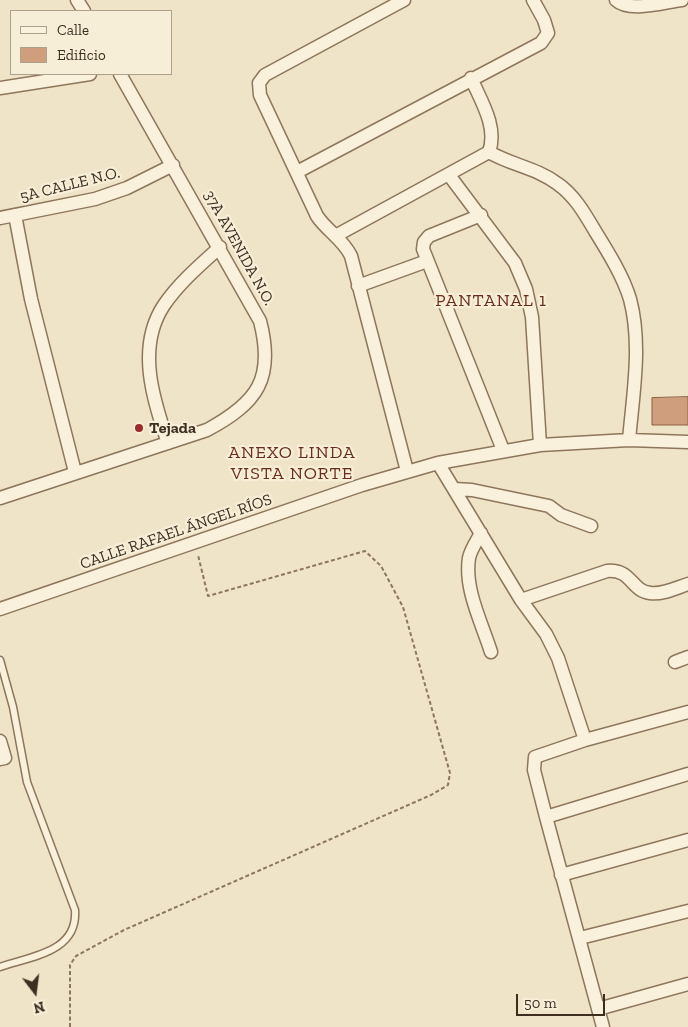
<!DOCTYPE html>
<meta charset="utf-8">
<style>
body{margin:0}
#map{position:relative;width:688px;height:1027px;overflow:hidden;background:#f0e4c8;font-family:"Zilla Slab",serif}
canvas{display:block}
.legend{position:absolute;left:10px;top:10px;width:162px;height:65px;box-sizing:border-box;background:#f7eed8;border:1px solid #ada18e;margin:0;padding:6px 9px;list-style:none;font-size:15px;color:#3d2e20}
.legend li{display:flex;align-items:center;gap:10px;height:25px}
.legend b{width:25px;border:1px solid #ada18e}
.north{position:absolute;left:10px;top:967px;width:50px;height:50px;-webkit-text-stroke:4px #f7eed8;paint-order:stroke;rotate:165deg;font-size:14px;font-weight:700;line-height:20px;text-align:center;color:#3d2e20}
.north::after{content:'';display:block;margin:auto;width:18px;height:22px;background:#3d2e20;clip-path:polygon(50% 0,100% 100%,50% 72%,0 100%)}
.scale{position:absolute;left:516px;top:994px;width:89px;height:22px;box-sizing:border-box;border:2px solid #3d2e20;border-top:0;padding-left:6px;font-size:15px;line-height:18px;white-space:nowrap;color:#3d2e20;-webkit-text-stroke:4px #f7eed8;paint-order:stroke}
</style>
<div id="map">
<canvas width="688" height="1027"></canvas>
<ul class="legend">
<li><b style="height:6px;background:#faf1dc"></b>Calle</li>
<li><b style="height:14px;background:#cf9f7d"></b>Edificio</li>
</ul>
<div class="north">N</div>
<div class="scale">50 m</div>
</div>
<script>
const context = document.querySelector('canvas').getContext('2d');
context.lineJoin = 'round';
function fillPath(path, color) { context.fillStyle = color; context.fill(path, 'evenodd'); }
function strokePath(path, color, width, dash) { context.strokeStyle = color; context.lineWidth = width; context.lineCap = dash ? 'butt' : 'round'; context.setLineDash(dash || []); context.stroke(path); }
function write(font, color, halo, rows, align = 'center') {
  context.font = font + ' "Zilla Slab",serif'; context.lineWidth = 4.5; context.setLineDash([]); context.textBaseline = 'middle'; context.strokeStyle = halo; context.fillStyle = color; for (const [text, x, y, turn = 0] of rows) {
    context.save(); context.translate(x, y); context.rotate((+turn || 0) * Math.PI / 180); context.textAlign = isNaN(turn) ? turn : align; if (halo) context.strokeText(text, 0, 0); context.fillText(text, 0, 0); context.restore();
  }
}
const building = new Path2D(`
 M688,397V425H652V398Z`);
const path = new Path2D(`
 M70,1027V965L76,956L124,930L431,795L448,785L450,773L403,607L381,566L365,551L208,596L198,555`);
const lane = new Path2D(`
 M0,660L13,707L27,782L75,910C78,952 32,956 0,967`);
const street = new Path2D(`
 M77,0L84,11
 M404,0L265,75L259,83L260,95L317,216C327,231 343,239 351,256L407,471
 M616,0C630,13 664,2 682,0
 M0,88L90,74
 M489,152C511,165 537,168 558,184C575,196 585,214 595,231C608,252 623,276 630,299C642,344 633,394 629,440
 M297,172L541,43L548,33L544,20L533,0
 M449,175L515,263L526,289L532,317L540,445
 M15,215L31,299L75,472
 M481,215L429,236L424,242L423,249L503,450
 M0,218L95,199L127,188L173,165
 M337,235L489,152C498,127 481,101 471,78
 M358,286L427,261
 M168,443C153,399 136,347 164,305C179,283 200,265 220,247
 M438,463L521,600L546,634L558,658L585,740
 M454,489L472,490L549,506L561,515L591,526
 M0,498L207,430C257,403 275,379 260,321L120,74
 M481,533C477,541 471,549 469,558C464,589 482,623 491,652
 M521,600L607,571C632,569 630,590 650,593C662,595 676,588 688,584
 M0,609L362,485L438,463L540,445L629,440L688,442
 M675,662L688,657
 M0,741L5,758L0,759
 M546,817L688,774
 M561,875L688,840
 M580,938L688,911
 M598,1009L688,984
 M603,1027L546,817L534,770L535,757L585,740L688,712`);
const markers = [
 [139,428,5,"#9e2a2b"]
];
const streetNames = [
 ["5A CALLE N.O.",70,185,-14],
 ["37A AVENIDA N.O.",239,248,61],
 ["CALLE RAFAEL ÁNGEL RÍOS",176,532,-19]
];
const poiNames = [
 ["Tejada",149,428]
];
const neighbourhoodNames = [
 ["PANTANAL 1",491,301],
 ["ANEXO LINDA",292,453],
 ["VISTA NORTE",292,474]
];
fillPath(building, '#cf9f7d');
strokePath(building, '#8d5f41', 1);
strokePath(lane, '#8d765c', 9);
strokePath(street, '#8d765c', 15);
strokePath(path, '#8d765c', 2, [4, 2.5]);
strokePath(lane, '#faf1dc', 6);
strokePath(street, '#faf1dc', 12);
for (const [x, y, r, color] of markers) { const dot = new Path2D(); dot.arc(x, y, r, 0, 2 * Math.PI); context.fillStyle = color; context.fill(dot); strokePath(dot, '#f7eed8', 2); }
write('16px', '#3d2e20', '#f7eed8', streetNames);
write('bold 16px', '#3d2e20', '#f7eed8', poiNames, 'left');
context.letterSpacing = '1px';
write('18px', '#6b2e1e', '#f7eed8', neighbourhoodNames);
context.letterSpacing = '0px';
</script>
